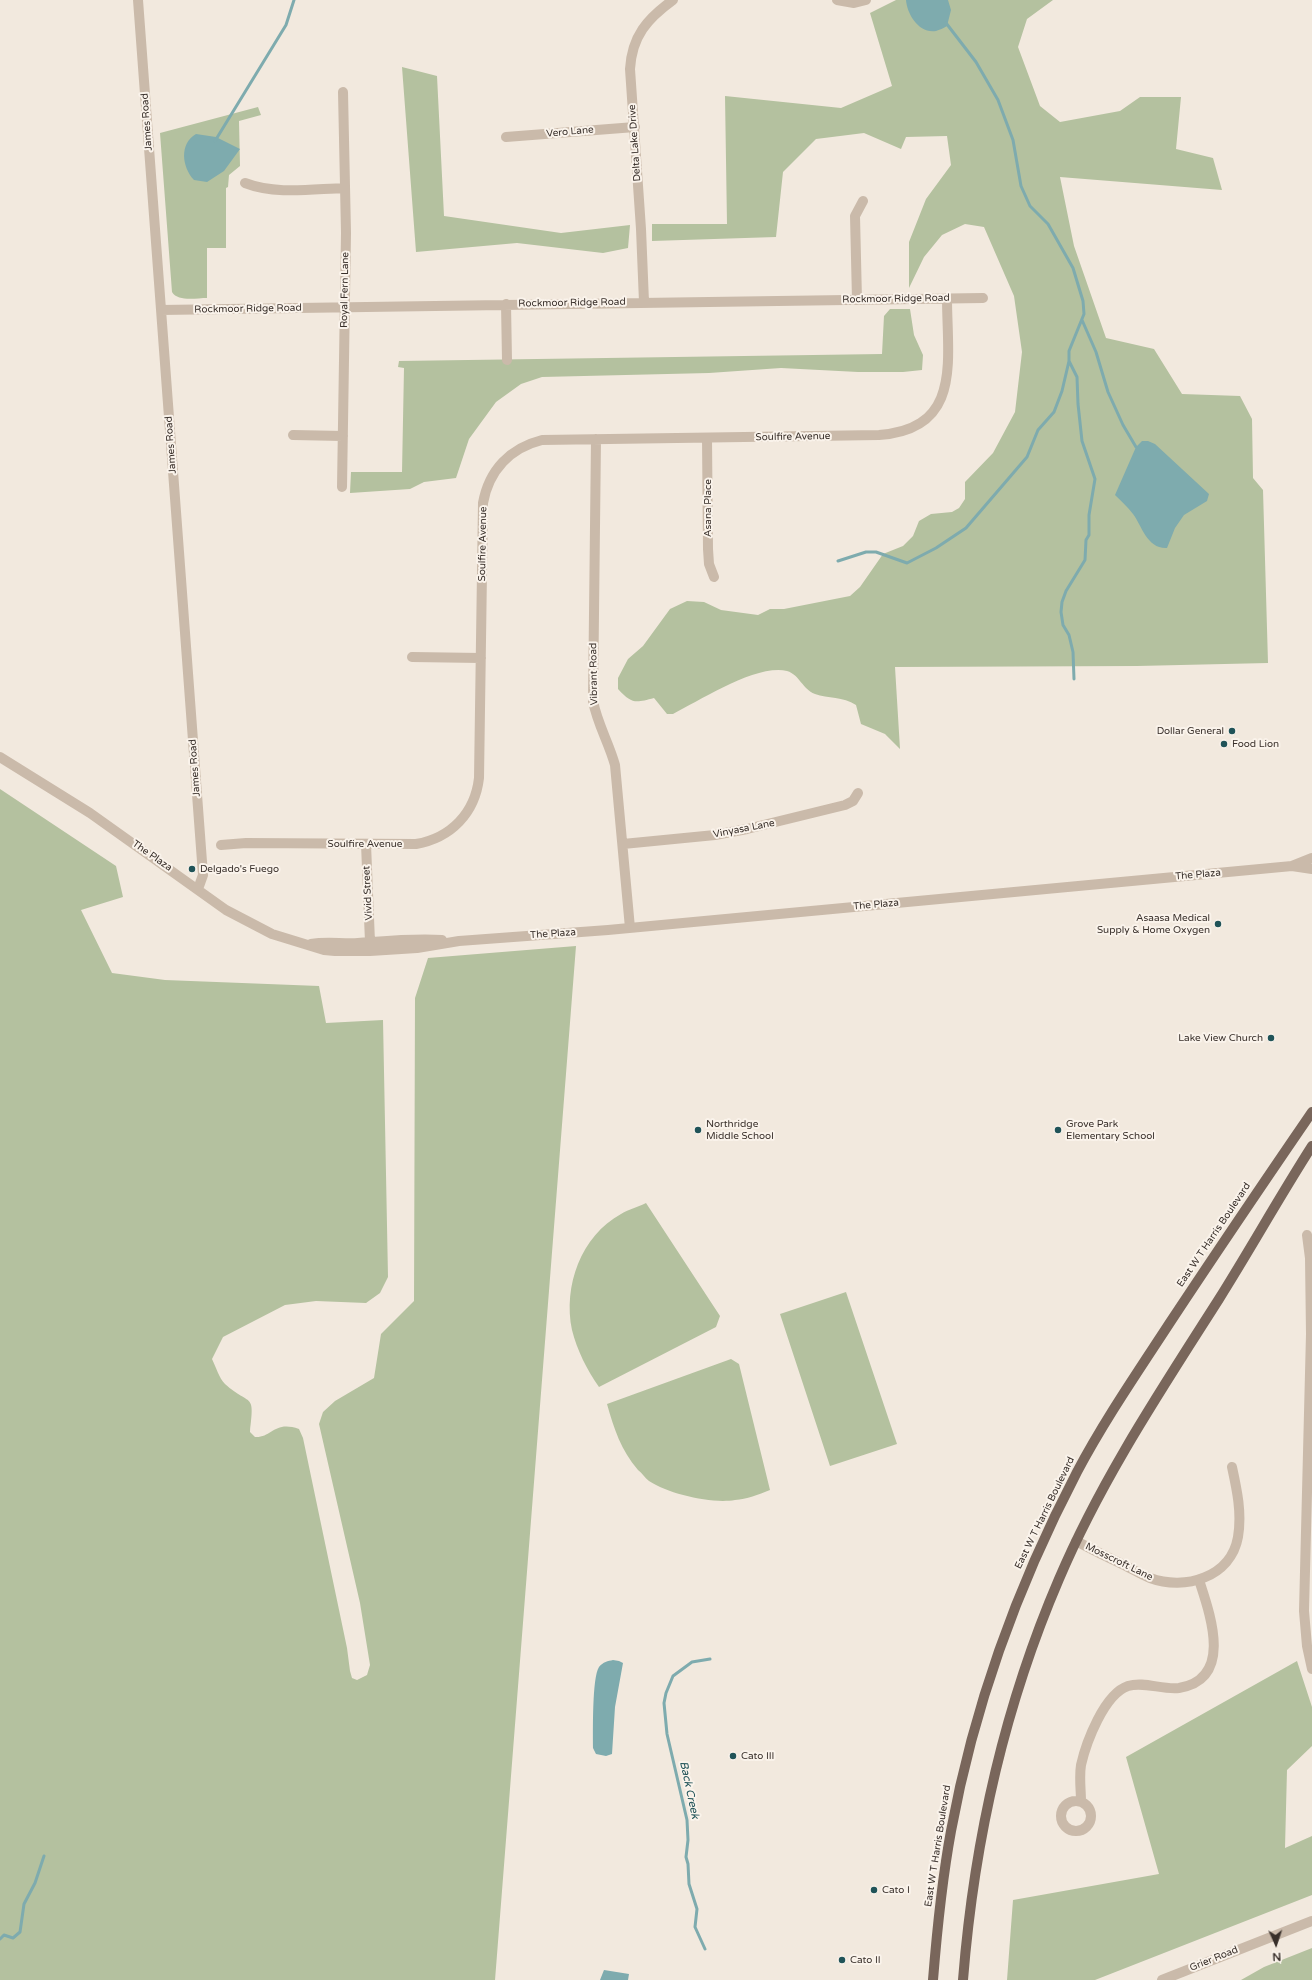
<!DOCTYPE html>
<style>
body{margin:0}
#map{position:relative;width:1312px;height:1980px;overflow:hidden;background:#f2e9de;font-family:"Varela Round",sans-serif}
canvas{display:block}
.north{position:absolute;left:1256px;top:1924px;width:40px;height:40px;-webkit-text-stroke:3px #faf3eb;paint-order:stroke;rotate:177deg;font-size:11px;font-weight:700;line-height:16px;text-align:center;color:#382f2a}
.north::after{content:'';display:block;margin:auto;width:14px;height:18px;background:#382f2a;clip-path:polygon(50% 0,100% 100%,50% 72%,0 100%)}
</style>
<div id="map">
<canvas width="1312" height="1980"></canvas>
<div class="north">N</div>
</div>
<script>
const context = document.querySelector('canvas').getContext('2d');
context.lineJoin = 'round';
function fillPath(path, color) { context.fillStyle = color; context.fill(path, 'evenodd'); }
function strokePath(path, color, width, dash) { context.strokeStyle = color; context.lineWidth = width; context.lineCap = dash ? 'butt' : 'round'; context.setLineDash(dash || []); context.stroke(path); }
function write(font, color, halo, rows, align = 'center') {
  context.font = font + ' "Varela Round",sans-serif'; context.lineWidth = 4; context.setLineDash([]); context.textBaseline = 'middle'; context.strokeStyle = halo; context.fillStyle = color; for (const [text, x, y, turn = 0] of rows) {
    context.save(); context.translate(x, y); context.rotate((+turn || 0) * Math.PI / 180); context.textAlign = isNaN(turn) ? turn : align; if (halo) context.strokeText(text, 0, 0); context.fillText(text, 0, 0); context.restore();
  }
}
const green = new Path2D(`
 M896,0H1053L1027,19L1018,47L1040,106L1060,122L1120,111L1140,97H1181L1176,149L1213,158L1222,190L1060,177L1074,246L1106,338L1154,349L1182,394L1240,396L1252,419L1253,478L1263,490L1268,663L1137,666L895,667L900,749L885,734L861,724L856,705C843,696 828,699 815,694C802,689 800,675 787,671C756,664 701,700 673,714H667L654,698C635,703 632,704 618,689V678L628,659L643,646L670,609L687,601L704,602L721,610L758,615L770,609H784L850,596L860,587L883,554L903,546L913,536L919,521L931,514L952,512L959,508L965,499V482L993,453L1015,412L1022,352L1014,296L984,227L965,224L942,235L924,257L909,288V242L926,199L951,165L947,136L906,137L901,149L864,133L816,139L783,172L776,237L652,241V224H727L725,96L841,108L892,86L870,13Z
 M402,67L437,76L444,216L561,233L630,225L628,248L603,253L517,243L416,252Z
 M258,107L261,115L239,121L240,166L229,175L228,187L226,188V248H207V298C196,298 178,302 172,292L160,133Z
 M890,309H910L914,335L923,355L922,370L903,372H858L781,368L709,373L542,377L521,384L496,402L469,439L456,478L424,482L410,489L350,493L351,472H402L404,368L398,367L399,361L882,354L884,316Z
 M0,789L116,866L123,897L81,910L112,973L165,980L319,986L326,1023L383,1020L388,1277L380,1293L366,1303L316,1301L285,1305L223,1337L212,1359C216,1367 219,1378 225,1384C251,1407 255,1391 250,1432L255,1437C272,1438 274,1420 299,1429L303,1438L347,1648L350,1671L352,1678L357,1680L367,1675L370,1665L360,1603L319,1424L323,1412L335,1401L374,1378L381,1334L414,1301L415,998L428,958L576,946L495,1980H0Z
 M646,1203L720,1316L716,1327L599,1387C587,1370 577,1350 572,1330C563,1286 581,1236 621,1214C629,1209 638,1207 646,1203Z
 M846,1292L897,1444L830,1466L780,1314Z
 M731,1359L739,1364L770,1490C758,1495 747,1499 735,1500C711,1504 669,1494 649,1481C645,1478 642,1473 638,1470C621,1450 614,1429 607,1404Z
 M1297,1661L1312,1707V1746L1287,1770L1285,1848L1312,1836V1895L1095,1980H1007L1013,1900L1159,1874L1126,1757Z
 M1312,1948V1980H1241L1264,1967Z`);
const water = new Path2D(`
 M906,0H948L951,10L947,26C944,28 939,30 936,31C919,34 907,14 906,0Z
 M196,134L216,137L240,149L224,171L207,182L194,180C182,167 179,144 196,134Z
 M1142,441H1148L1155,444L1209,494L1207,501L1184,515L1175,528L1167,548C1147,549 1142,526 1133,514C1128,507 1121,501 1115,495L1136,447Z
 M613,1660L619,1661L623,1663L615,1707L612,1754L606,1756L596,1754L593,1748C593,1733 592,1677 599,1667C603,1662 608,1661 613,1660Z
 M604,1970L629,1974L628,1980H600Z`);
const stream = new Path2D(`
 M215,141L286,25L294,0
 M1082,320L1096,352L1108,392L1123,425L1136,447
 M1069,361L1077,377L1078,404L1082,441L1095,479L1089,515V535L1086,540L1085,560L1066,591L1062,602L1061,612L1063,625L1069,635L1073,652L1074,679
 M838,561L866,552H876L907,563L936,548L966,528L1027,457L1038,430L1054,412L1062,391L1069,361V351L1084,314L1083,301L1073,268L1048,224L1030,206L1021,186L1013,140L998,100L976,62L946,23
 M0,1939L4,1935L13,1938L20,1932L24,1904L35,1883L44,1856
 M705,1949L695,1927L697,1909L689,1884L688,1864L686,1857L688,1840L687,1820L667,1734L664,1703L666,1693L673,1676L692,1662L710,1659`);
const minor = new Path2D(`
 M138,0L203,875L198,889
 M837,0L854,3L866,0
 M506,137L635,127
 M245,183C276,195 312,189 345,188
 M857,300L855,216L863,201
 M644,302L641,229L630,69C632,36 647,19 673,0
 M506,304L507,360
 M161,310L983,298
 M293,435L343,436
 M707,438L708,549L709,564L714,577
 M596,439L593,701C597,723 609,743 615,765L630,928
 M342,487L346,233L343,92
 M412,657L481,658
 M0,757L90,813L226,910L272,934L324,950L335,951H370L417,948L459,941L608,930L1292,866L1312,869
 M366,844L370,942
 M623,844L715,835L747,829L845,805L853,801L858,793
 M221,845L246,843L416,844C451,838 475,813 479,778L483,503C489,470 510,448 542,440L879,435C963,429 947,360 947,298
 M1292,866L1312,858
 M311,944C327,941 342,944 358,943C386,941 414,938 442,940
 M1307,1235L1310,1258L1311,1334L1304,1611L1307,1646L1312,1669
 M1076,1541C1093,1550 1109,1558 1126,1566C1134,1570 1142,1575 1150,1578C1185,1591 1231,1577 1238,1537C1242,1513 1237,1490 1232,1467
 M1061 1816a15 15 0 1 1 30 0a15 15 0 1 1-30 0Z
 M1081,1802C1081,1790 1079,1777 1081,1765C1086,1743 1104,1694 1128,1686C1144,1681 1162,1690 1179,1688C1234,1679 1210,1614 1199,1580
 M1162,1980L1312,1921`);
const major = new Path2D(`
 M933,1980C937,1930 942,1880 951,1831C974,1706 1018,1585 1077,1472C1104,1421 1137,1373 1169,1324C1216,1253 1264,1182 1312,1112
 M963,1980C974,1841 1004,1707 1059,1579C1101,1480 1161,1390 1219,1299C1251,1248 1280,1196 1312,1146`);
const markers = [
 [1232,731,4,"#205358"],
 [1224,744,4,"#205358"],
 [192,869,4,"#205358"],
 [1218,924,4,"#205358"],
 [1271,1038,4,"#205358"],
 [698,1130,4,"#205358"],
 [1058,1130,4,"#205358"],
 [733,1756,4,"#205358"],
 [874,1890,4,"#205358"],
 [842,1960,4,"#205358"]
];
const streetNames = [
 ["James Road",147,122,-94],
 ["Vero Lane",570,132,-5],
 ["Delta Lake Drive",635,143,-94],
 ["Royal Fern Lane",345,290,-89],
 ["Rockmoor Ridge Road",896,299,-1],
 ["Rockmoor Ridge Road",572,303,-1],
 ["Rockmoor Ridge Road",248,309,-1],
 ["Soulfire Avenue",793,437,-1],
 ["James Road",171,445,-94],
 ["Asana Place",708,508,-90],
 ["Soulfire Avenue",483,544,-89],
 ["Vibrant Road",594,674,-91],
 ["James Road",195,768,-94],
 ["Vinyasa Lane",744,829,-11],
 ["Soulfire Avenue",365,844],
 ["The Plaza",152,856,35],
 ["The Plaza",1198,875,-5],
 ["Vivid Street",368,893,-93],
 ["The Plaza",876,905,-5],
 ["The Plaza",553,934,-4],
 ["East W T Harris Boulevard",1214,1235,-56],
 ["East W T Harris Boulevard",1045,1513,-64],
 ["Mosscroft Lane",1119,1562,26],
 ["East W T Harris Boulevard",938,1846,-81],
 ["Grier Road",1214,1959,-22]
];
const poiNames = [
 ["Dollar General",1224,731,"right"],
 ["Food Lion",1232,744],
 ["Delgado's Fuego",200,869],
 ["Asaasa Medical",1210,918,"right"],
 ["Supply & Home Oxygen",1210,930,"right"],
 ["Lake View Church",1263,1038,"right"],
 ["Northridge",706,1124],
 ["Middle School",706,1136],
 ["Grove Park",1066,1124],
 ["Elementary School",1066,1136],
 ["Cato III",741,1756],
 ["Cato I",882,1890],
 ["Cato II",850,1960]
];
const waterNames = [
 ["Back Creek",689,1790,78]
];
fillPath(green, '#b4c19f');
fillPath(water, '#7eabae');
strokePath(stream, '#7eabae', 3);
strokePath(minor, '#cabaaa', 10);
strokePath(major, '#79665b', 10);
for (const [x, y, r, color] of markers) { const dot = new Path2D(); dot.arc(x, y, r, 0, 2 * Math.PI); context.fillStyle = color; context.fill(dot); strokePath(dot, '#faf3eb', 1.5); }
write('10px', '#382f2a', '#faf3eb', streetNames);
write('10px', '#382f2a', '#faf3eb', poiNames, 'left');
write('italic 11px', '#205358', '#faf3eb', waterNames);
</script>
